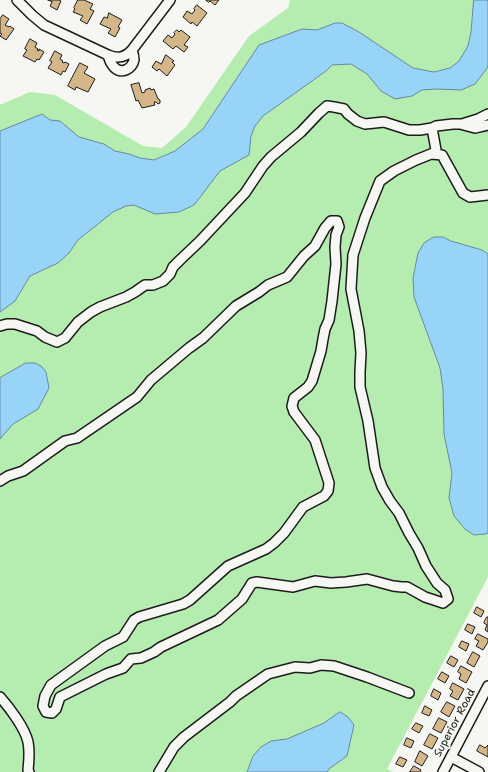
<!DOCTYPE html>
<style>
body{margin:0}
canvas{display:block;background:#f6f6f2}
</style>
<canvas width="488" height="772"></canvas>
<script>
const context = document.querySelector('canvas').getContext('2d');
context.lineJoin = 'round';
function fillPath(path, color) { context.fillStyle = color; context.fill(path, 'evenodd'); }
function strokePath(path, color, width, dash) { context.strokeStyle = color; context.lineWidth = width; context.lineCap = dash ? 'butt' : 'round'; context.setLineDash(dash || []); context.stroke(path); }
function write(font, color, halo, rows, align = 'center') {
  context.font = font + ' "Shantell Sans",sans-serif'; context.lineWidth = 4; context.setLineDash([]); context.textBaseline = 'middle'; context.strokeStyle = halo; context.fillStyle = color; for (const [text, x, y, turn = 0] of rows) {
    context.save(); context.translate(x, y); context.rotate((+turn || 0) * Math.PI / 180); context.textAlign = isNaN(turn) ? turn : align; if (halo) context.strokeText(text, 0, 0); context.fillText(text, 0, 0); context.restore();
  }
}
const green = new Path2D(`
 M290,0H488V577L387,769L393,772H0V104H2L30,92L55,95L143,146L162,148L186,127L249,36L288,8Z`);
const water = new Path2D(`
 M474,0H488V67L475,84L461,90L436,89L422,90L412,96L395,99L381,91L367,74L351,64L332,65L326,71L263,116L255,126L251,136L249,155L220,171L194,205L179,212L155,214L134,205L126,206L113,212L78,240L69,253L58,263L30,276L15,301L0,312V131L42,114L50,120L60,121L79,137L104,144L115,151L129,154L140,158L154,160L175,151L203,129L259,45L302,29L317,30L335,23H342L359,32L413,68L434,72L450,68L459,61L468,46L471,32Z
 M434,237H443L451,241L482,250L488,254V533L485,534L474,535L465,529L454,516L449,498L452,473L444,434L443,389L440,368L414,297L413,278L418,253L424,243Z
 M26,363H35L41,366L46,372L49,388L38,409L13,424L0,439V378Z
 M340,712L348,717L354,725L347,756L330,768L327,772H247L253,756L261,747L271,741L287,739L324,723Z`);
const building = new Path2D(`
 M48,0H59L61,1L57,10L50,6L52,2Z
 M78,0H84L93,4L90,9L94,11L87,24L80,20L83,16L73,12L75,9L74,8Z
 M206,0H219L215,5L210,1L209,2Z
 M197,5L207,13L197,26L192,22L191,24L183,17L187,11L192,14L195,10L194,9Z
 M109,13L122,20L118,27L120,28L115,37L108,33L111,29L100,24L104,17L107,18Z
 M3,15L9,19L5,25L9,27L10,26L14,29L6,40L0,36L2,34L0,33V19Z
 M177,30L179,32L181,30L190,37L184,45L188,47L184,52L176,46L173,49L163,41L168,35L172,38L175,34L174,33Z
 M30,39L37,43L35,47L38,49L37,50L39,51V49L44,52L39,60L37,59L35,62L23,56L27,50L25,49Z
 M55,51L62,55L60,59L63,61L62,62L64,63L65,62L69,64L65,72L63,71L61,75L48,68L52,62L50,61Z
 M166,55L174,61L172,62L175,65L167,76L159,69L157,71L152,67L156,61L161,64Z
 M80,63L88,67L84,73L95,79L88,92L76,87L75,90L68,86Z
 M139,83L142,93L145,92V90L150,88L151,90L154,89L158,99L160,100V103L158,104L156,102H154L155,105L142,108L138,100L136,101L131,85Z
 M477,607L484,611L481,617L474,613Z
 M487,617H488V632L485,630L487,625L484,623Z
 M468,624L475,627L472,634L465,630Z
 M478,634L488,639V642L483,650L476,646L479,641L475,639Z
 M462,641L469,644L466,651L459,647Z
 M473,652L480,656L474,667L467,663Z
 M451,656L458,660L454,667L447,663Z
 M461,666L472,672L466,683L459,679L461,674L458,672Z
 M442,672L449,676L445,683L438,679Z
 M453,683L464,689L458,700L450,696L453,691L450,689Z
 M434,689L441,693L438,700L431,696Z
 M447,702L455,706L449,717L441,712Z
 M425,706L432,710L429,716L422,713Z
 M439,718L447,722L441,733L433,729Z
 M416,723L423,726L419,733L412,729Z
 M430,734L438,738L432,749L424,745Z
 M407,738L414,741L411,748L404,745Z
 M480,745L485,748L488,745V757L477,751Z
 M420,751L428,756L422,766L415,762Z
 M400,757L407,760L403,767L396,764Z
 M414,766L421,770L420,772H410Z`);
const minor = new Path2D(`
 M17,0L32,15L44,25L108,55C118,59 125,58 132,50L170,0
 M108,55C109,59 111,64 114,67C121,75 132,69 134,60C134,56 133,53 132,50
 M462,124L478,119L488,114
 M432,154L442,155L463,193L470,197L488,195
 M0,326L7,324H15L37,331L45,337L57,342L65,338L78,322L91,312L100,307L126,297L135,292L145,285H153L163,281L170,274L173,267L180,260L200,241L245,193L263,166L271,157L301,132L319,113L327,106L334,107L344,109L348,114L357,121L365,124L384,122L409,130H420L432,128
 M0,481L8,476L23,471L65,441L77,438L137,397L151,380L189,348L203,338L236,306L259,292L268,285L287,277L304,256L315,246L325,228L331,221H337L339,227L336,235L335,247L336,264L332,301L329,320L325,329L323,339L321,351L312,381L308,387L294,398L292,406L294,412L315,440L329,483L328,491L324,496L303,507L284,533L274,543L266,549L228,566L190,600L183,604L139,617L134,620L123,637L105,646L51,685L45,696L43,706L46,712L52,713L56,709L60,697L106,674L123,668L131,659L141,658L154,652L161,647L218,620L242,599L252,583L257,582L293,587L315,581L331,583L346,582L367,579L393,586L402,587H407L425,597L443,603L448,599L445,590L437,583L426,566L418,548L409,533L399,513L390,501L382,487L375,468L368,421L360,387V372L361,353L359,331L351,289L353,255L365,218L380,181L394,171L416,160L436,152V150L432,128L436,126L453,124H460L475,128L488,125
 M0,697C9,707 25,728 28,742C30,752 29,761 28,770L29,772
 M451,757L479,772
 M159,772L174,747L184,737L230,702L236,696L268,674L295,667L310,668L321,665L334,666L367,677L409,693
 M443,772L488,686`);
const streetNames = [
 ["Superior Road",455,723,-62]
];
fillPath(green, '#b5edb0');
fillPath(water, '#97d4f8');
strokePath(water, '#668aa0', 1);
fillPath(building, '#d5b689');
strokePath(building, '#1c1c1c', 1);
strokePath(minor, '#1c1c1c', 12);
strokePath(minor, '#f6f6f2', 9);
write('11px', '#1c1c1c', '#f6f6f2', streetNames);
</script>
